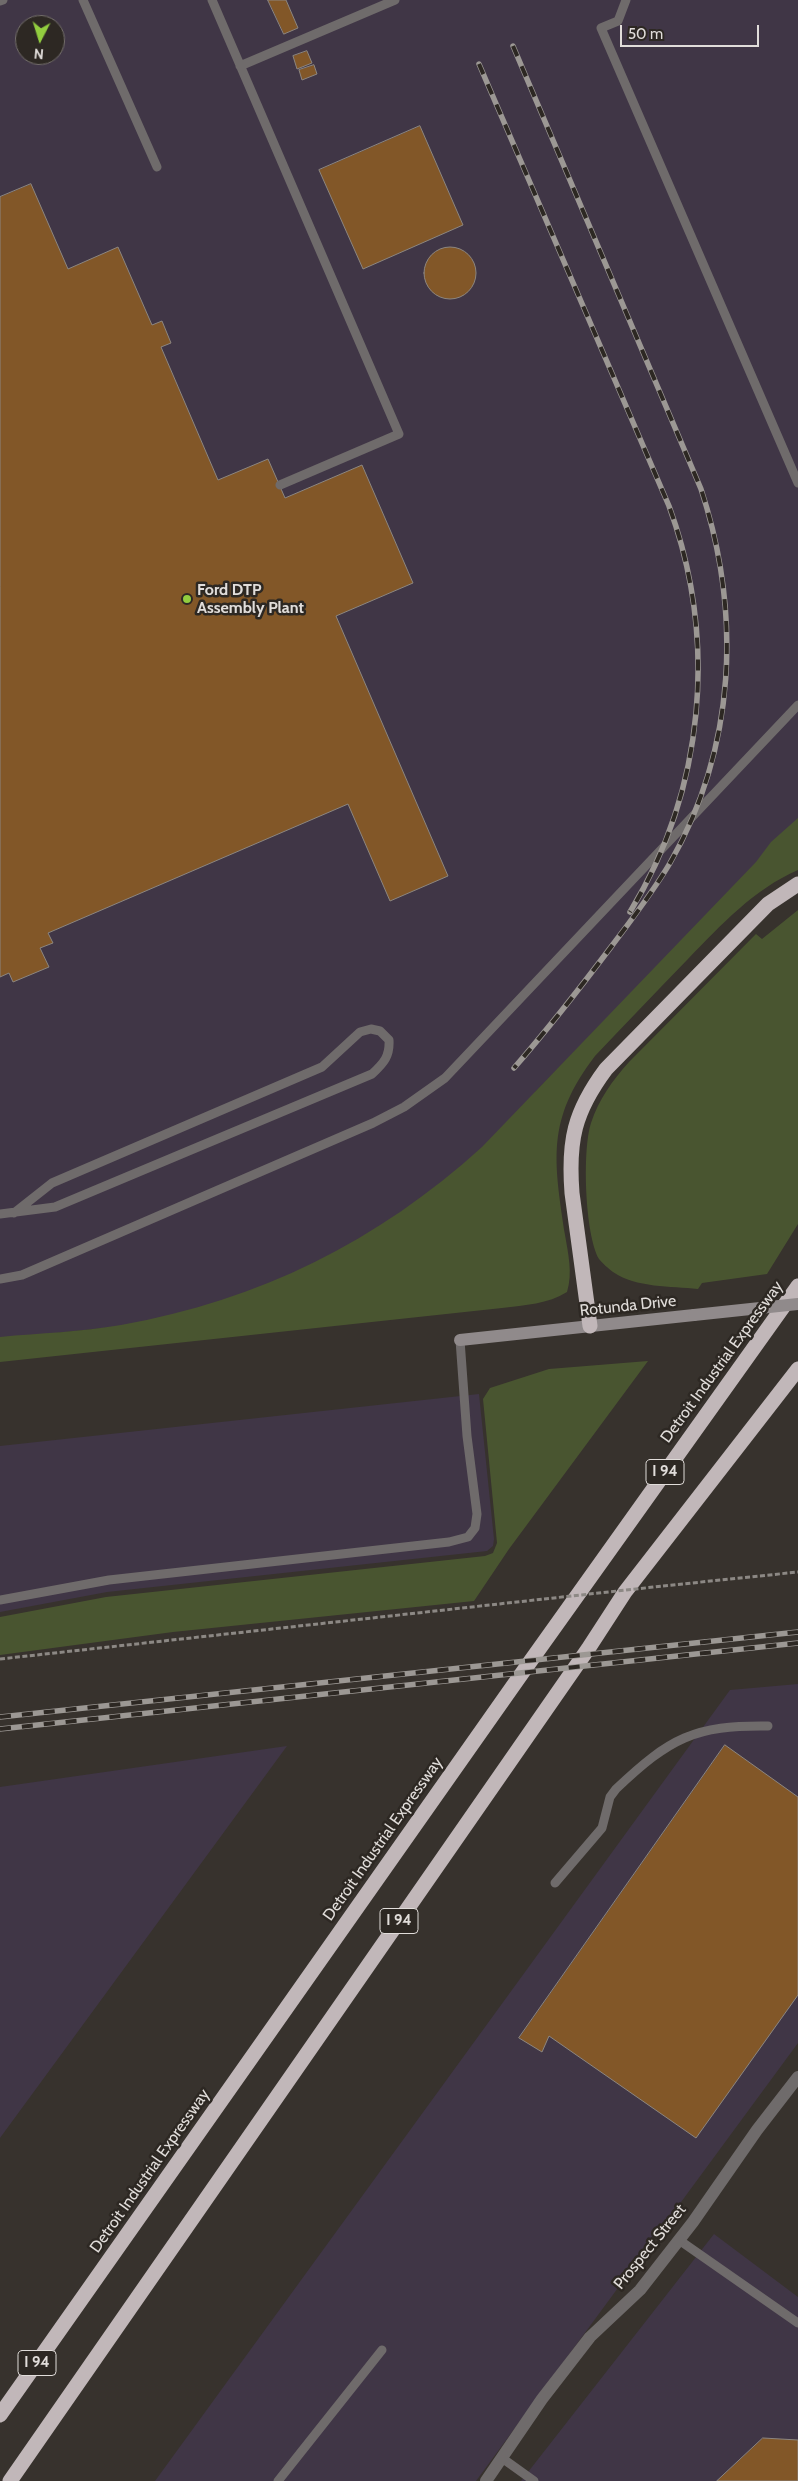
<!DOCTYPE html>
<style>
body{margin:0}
#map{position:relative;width:798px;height:2481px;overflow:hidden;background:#37322d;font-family:Cabin,sans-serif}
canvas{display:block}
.north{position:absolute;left:15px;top:15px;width:50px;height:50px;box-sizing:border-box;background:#2d2823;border:1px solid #75706c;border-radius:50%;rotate:185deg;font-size:14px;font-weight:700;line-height:20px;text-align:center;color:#e1ddda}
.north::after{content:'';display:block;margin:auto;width:18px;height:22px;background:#92cd3f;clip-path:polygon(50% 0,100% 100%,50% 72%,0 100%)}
.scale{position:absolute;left:620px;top:25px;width:139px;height:22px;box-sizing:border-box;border:2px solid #e1ddda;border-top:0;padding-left:6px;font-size:15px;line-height:18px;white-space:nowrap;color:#e1ddda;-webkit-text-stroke:4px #2d2823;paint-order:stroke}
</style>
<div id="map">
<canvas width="798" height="2481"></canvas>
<div class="north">N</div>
<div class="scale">50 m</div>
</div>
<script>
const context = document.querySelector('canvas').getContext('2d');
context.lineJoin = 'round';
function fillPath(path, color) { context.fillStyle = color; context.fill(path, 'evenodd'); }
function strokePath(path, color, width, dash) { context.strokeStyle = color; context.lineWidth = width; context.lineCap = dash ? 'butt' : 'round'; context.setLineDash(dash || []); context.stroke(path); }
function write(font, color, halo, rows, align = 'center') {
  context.font = font + ' Cabin,sans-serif'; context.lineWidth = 5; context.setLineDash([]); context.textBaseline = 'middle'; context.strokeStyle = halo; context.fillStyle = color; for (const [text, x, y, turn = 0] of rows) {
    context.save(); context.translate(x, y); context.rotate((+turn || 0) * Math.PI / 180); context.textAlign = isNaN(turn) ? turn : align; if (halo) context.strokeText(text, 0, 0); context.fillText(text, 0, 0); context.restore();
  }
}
const industrial = new Path2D(`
 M0,0H798V823L535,1092L557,1280L0,1339ZM25,25H55V55H25Z
 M479,1394L494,1539L493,1546L487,1551L107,1592L0,1612V1446Z
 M798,1684V2043L476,2481H155L730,1690Z
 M287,1746L0,2138V1787Z
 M714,2234L798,2297V2481H521Z`);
const green = new Path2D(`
 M798,818V870C754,889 721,925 688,959C657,991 626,1023 595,1056C546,1120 554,1160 565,1235C568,1253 573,1273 567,1292C548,1304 525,1305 502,1308L0,1362V1337C40,1333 81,1332 121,1325C260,1300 377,1242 482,1147L756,862L771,842Z
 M798,910V1224L767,1274L702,1283L698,1289C671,1286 636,1288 613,1272C609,1269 602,1263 599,1259C585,1234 582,1151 591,1123C599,1099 612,1081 629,1062L756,934L762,939Z
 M648,1361L509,1549L474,1601L173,1632L0,1655V1617L106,1597L485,1556L493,1553L497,1543L483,1399L490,1388L549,1369Z`);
const building = new Path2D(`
 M268,0H286L298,28L284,34Z
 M307,51L312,63L297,69L293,56Z
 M314,65L317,74L302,80L299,70Z
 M420,126L463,225L363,269L319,170Z
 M31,184L68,269L118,247L152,325L162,321L171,343L161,347L218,480L268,459L285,498L362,465L413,583L336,616L448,876L390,901L348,804L48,933L53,943L40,948L49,967L13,982L9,973L0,977V197Z
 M424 273a26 26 0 1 1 52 0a26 26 0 1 1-52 0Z
 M725,1745L798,1797V1995L696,2138L549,2036L542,2052L519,2038Z
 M763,2438L798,2440V2481H717Z`);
const path = new Path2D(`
 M663,1586L798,1572
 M0,1659L544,1599`);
const service = new Path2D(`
 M83,0L157,167
 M212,0L399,434L280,485
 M626,0L618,21L601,28L798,483
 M0,1L3,0
 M240,66L395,0
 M0,1214L55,1207L372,1074C384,1063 390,1056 389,1040L380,1031L371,1029L360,1032L322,1067L52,1183L14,1213
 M0,1279L22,1275L373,1123L404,1107L445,1078L798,705
 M0,1600L109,1580L449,1542L468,1537L475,1528L477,1514L467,1436L460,1340
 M555,1883L602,1828L610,1797L616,1789C670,1738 694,1725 768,1726
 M679,2240L798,2323
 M502,2458L534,2481
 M278,2481L382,2350`);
const minor = new Path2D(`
 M486,2481L542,2399L590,2337L640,2290L693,2222L757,2130L798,2077`);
const secondary = new Path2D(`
 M460,1340L694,1315`);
const motorway = new Path2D(`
 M590,1326L572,1193C568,1141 574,1112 606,1069L768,904L798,884
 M0,2415L532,1659L798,1286
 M10,2481L588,1649L625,1592L798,1369`);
const rail = new Path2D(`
 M513,46L701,489C742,614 736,747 670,863C653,892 632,919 611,947C580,988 548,1029 514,1068
 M479,64L669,506C718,640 705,789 630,912
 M0,1717L798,1632
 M0,1729L798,1643`);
const pathBridge = new Path2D(`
 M544,1599L663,1586`);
const secondaryBridge = new Path2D(`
 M694,1315L798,1304`);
const markers = [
 [187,599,5,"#92cd3f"]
];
const shields = [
 [665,1472,38],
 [399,1921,38],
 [37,2363,38]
];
const shieldNames = [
 ["I 94",665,1472],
 ["I 94",399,1921],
 ["I 94",37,2363]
];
const poiNames = [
 ["Ford DTP",197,590],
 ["Assembly Plant",197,608]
];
const streetNames = [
 ["Rotunda Drive",628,1306,-6],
 ["Detroit Industrial Expressway",722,1362,-54],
 ["Detroit Industrial Expressway",383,1839,-55],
 ["Detroit Industrial Expressway",150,2171,-55],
 ["Prospect Street",650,2247,-51]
];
fillPath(industrial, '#403646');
fillPath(green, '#495530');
fillPath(building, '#825728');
strokePath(building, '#8c8680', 1);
strokePath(path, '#8c8884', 3, [5, 2.5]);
strokePath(service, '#6f6b6b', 9);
strokePath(minor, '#6f6b6b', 12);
strokePath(secondary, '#908a8b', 12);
strokePath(motorway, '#c1b7b9', 15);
strokePath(rail, '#9c9894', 5.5);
strokePath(rail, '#2d2823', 4, [11]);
strokePath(pathBridge, '#8c8884', 3, [5, 2.5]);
strokePath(secondaryBridge, '#908a8b', 12);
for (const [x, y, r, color] of markers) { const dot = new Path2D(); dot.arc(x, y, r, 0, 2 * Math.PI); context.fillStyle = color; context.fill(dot); strokePath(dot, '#2d2823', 2); }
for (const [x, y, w] of shields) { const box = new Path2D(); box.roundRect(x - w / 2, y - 12.5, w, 25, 4); context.fillStyle = '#2d2823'; context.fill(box); strokePath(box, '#e1ddda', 1); }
write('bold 15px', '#e1ddda', null, shieldNames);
write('bold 16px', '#e1ddda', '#2d2823', poiNames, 'left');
write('16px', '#e1ddda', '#2d2823', streetNames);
</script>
